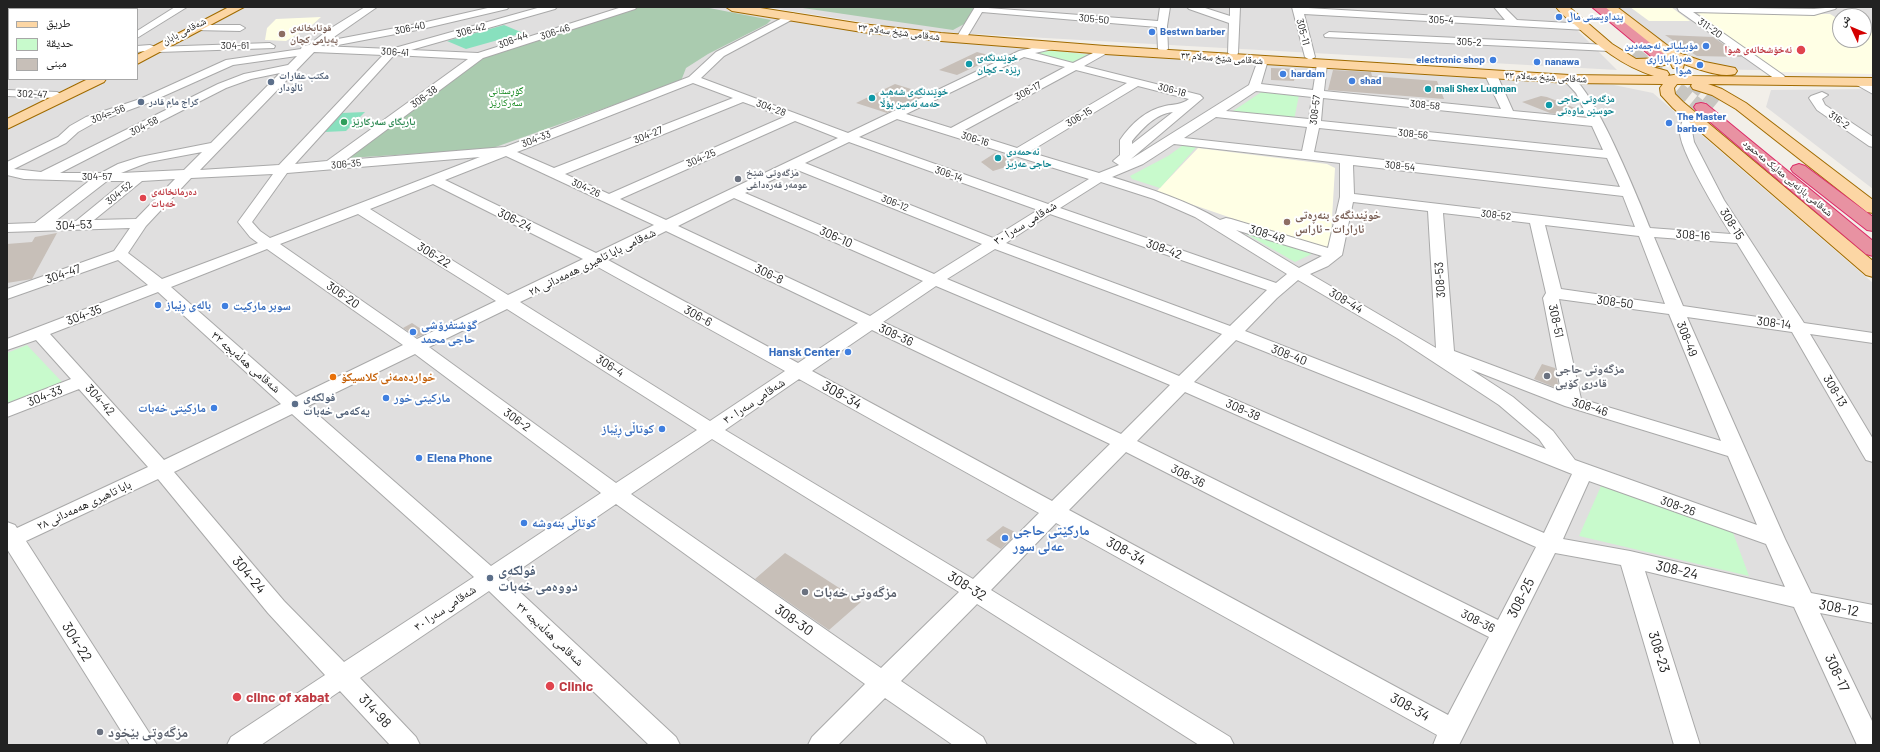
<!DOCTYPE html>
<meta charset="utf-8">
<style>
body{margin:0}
#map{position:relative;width:1880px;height:752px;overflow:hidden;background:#f2efe9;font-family:Barlow,"Noto Naskh Arabic",sans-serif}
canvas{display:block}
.frame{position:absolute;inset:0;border:8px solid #222;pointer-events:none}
.legend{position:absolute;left:8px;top:8px;width:130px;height:72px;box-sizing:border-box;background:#fff;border:1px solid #a7a7a7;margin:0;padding:5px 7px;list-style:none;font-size:12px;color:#222}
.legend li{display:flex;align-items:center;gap:8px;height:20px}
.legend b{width:20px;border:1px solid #a7a7a7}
.north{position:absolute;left:1832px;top:8px;width:40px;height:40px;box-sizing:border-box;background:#fff;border:1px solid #a7a7a7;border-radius:50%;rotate:314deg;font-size:11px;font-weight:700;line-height:16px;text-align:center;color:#222}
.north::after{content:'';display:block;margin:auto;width:14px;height:18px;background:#d40000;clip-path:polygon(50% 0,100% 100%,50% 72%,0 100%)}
</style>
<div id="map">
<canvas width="1880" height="752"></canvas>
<div class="frame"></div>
<ul class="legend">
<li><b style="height:5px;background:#fcd6a4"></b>طريق</li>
<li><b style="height:11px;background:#c8facc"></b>حديقة</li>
<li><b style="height:11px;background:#c7bfb8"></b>مبنى</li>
</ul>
<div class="north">ش</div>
</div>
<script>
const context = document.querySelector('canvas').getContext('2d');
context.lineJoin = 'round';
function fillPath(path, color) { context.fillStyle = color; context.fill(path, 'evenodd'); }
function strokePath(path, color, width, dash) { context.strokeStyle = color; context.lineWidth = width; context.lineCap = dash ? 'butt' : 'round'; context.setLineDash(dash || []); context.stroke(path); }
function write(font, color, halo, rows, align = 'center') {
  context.font = font + ' Barlow,"Noto Naskh Arabic",sans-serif'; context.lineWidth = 4; context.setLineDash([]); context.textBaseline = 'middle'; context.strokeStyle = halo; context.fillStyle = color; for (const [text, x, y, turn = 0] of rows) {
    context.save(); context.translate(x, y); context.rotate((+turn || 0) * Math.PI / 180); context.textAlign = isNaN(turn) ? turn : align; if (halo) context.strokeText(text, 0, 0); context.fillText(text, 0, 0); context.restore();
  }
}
const residential = new Path2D(`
 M7,7H230L137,54V9H9V79H88L7,119Z
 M239,7H740L862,28L1496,75L1614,85L1653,93L1873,283V745H7V125L99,79H137V60Z
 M765,7H1554L1617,70L920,31Z
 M1613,7H1873V72L1698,69ZM1840,16H1864V40H1840Z
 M1873,89V189L1766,107L1771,90Z`);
const education = new Path2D(`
 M1630,7H1671L1690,21H1649Z
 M1696,12L1830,14L1840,20V40H1864V27H1873V74L1779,72L1771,68Z
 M321,17L311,26L286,41L265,40L267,28L276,19Z
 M1198,148L1327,164L1335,168L1330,252L1156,192Z`);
const cemetery = new Path2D(`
 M634,7H704L771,20L767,24L708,54L686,68L681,81L490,149L348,158L479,59Z
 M796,7H975L966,23L953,30Z`);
const park = new Path2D(`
 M1046,50L1091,55L1075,64L1031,54Z
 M1263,91L1299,95L1294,120L1233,111Z
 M1186,143L1199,144L1160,188L1132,179L1130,176L1168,156Z
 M1234,227L1318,251L1295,262Z
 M27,345L62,382L7,404V353Z
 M1601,486L1732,530L1749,576L1579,536Z`);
const pitch = new Path2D(`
 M504,25L523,33L466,49L447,41Z
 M365,112L346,131L324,132L342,113Z`);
const building = new Path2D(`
 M1665,35L1713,37L1742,57L1697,56Z
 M977,52L996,57L957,75L939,70Z
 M1271,68L1296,69L1294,81L1271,80Z
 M1333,70L1371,72L1372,76L1437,81L1444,99L1328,90Z
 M895,84L927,94L887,113L856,103Z
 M1541,96L1547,97L1575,108L1557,114L1550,113L1522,102Z
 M995,153L1022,162L993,171L981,162Z
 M57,233L32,279L7,283V244L32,242L35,237Z
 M412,323L427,333L417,337L403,328Z
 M1542,364L1555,368L1559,389L1534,379Z
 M1003,526L1017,533L1001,549L986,540Z
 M785,553L861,602L829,630L755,579Z`);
const highwayTunnel = new Path2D(`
 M1634,53L1701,107
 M1692,83L1720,106`);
const minor = new Path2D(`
 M9,7H52L50,9H11Z
 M102,7H118L116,9H100Z
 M175,7H187L137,38V31Z
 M365,7H377L321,46L391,49L541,7H557L555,9L411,50L478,53L622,7H637L635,9L483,58L346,160L505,147L689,77L716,52L792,13L795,14L797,16L795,18L724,56L701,78L848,133L1019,51L1053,43L1058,46L1057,48L1035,53L1073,63L1105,47L1109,48L1110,50L1109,52L1084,66L1200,95L1203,98L1131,159L1249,85L1258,60L1263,57L1268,60L1261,84L1313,90L1317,64L1322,61L1327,64L1324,91L1501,109L1485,75L1491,72L1497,75L1513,111L1588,118L1576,93L1563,79L1569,76C1591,81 1640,203 1650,228L1731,234C1720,217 1678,148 1680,131C1680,126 1683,120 1685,116L1691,112L1695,113L1697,116L1692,131L1694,142L1724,200L1804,323L1873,333V343L1810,334L1873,439V462L1866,460L1863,455L1792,332L1687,317L1785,539L1811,593L1873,605V623L1820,613L1873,723V745H1857L1794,607L1645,571L1700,745H1674L1621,565L1555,553L1459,745H1433L1437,735L1056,523L991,590L1230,737L1234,745H1199L977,604L901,681L983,737L987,745H953L885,698L838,745H808L812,737L865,684L616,504L506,579L676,737L680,745H649L489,591L360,678L416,737L420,745H390L340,691L261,745H227L231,737L325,675L268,613L158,479L26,541L157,745H130L7,549V522L15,525L17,528L148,467L79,389L7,417V404L71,379L36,340L7,350V339L148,285L118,260L7,299V289L114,251L130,228L7,232V224L35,223L89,181L24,179L7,175V162L58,137L70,126L86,117L140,99L226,60L301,49L302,46L309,45L328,30ZM314,52L383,55L279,165L200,170ZM394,55L468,59L327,161L295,164ZM297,56L288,65L244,74L218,84L41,172L14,169L66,143L78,132L94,123L148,103L233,65ZM1024,57L1065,67L951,128L906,114ZM1076,70L1127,83L1017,148L963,131ZM280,73L211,143L140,157L118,164L101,173H60L226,88L251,79ZM693,83L733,98L554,168L517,152ZM1138,86L1189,99C1181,105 1175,104 1165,106C1146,110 1131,124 1120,140V155L1113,161L1119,165L1099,173L1029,152ZM1256,91L1312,97L1309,119L1226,111ZM1323,98L1592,126L1603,150L1321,121ZM743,102L784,117L609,194L565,174ZM1173,112L1132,144V141C1143,128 1155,114 1173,112ZM1216,117L1307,127L1302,151L1184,138ZM897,119L1089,179L1048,204L859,137ZM795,121L838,138L666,220L620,199ZM1319,128L1607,158L1620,187L1314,152ZM849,142L1038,210L993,238L805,163ZM1174,144L1340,163V197L1328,248L1231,219L1226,218L1220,220C1186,200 1150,189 1112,177L1143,164ZM202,152L184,170L121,173L149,162ZM506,156L654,225L596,253L445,180ZM480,157L270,238L260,231L252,222L287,173ZM1353,165L1623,196L1635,227L1354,194ZM795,169L982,244L934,274L745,193ZM273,174L238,222L250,237L258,243L162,279L128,253L146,226L191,178ZM175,179L136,219L94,220L142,181ZM107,181H125L76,221L54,222ZM1101,182L1154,199L1195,217L1287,274L1276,283L1060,208ZM433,184L583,259L508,295L370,209ZM734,198L923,281L870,316L678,226ZM1353,202L1428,211L1436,348L1310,274L1328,266L1342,255ZM1443,213L1530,223L1546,293L1543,298L1561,391L1454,351ZM358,214L496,301L417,339L280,244ZM1050,214L1267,290L1230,326L1006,243ZM1545,225L1639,236L1665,304L1561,289ZM1236,230L1322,256L1299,268ZM666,231L858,323L798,363L608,260ZM1654,237L1737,243L1785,321L1683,306ZM267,249L403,345L296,397L171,287ZM995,249L1222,334L1179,376L947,279ZM596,266L785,371L710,421L520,302ZM1298,280L1397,338L1499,405L1539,439L1546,449L1245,331L1277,298ZM936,286L1170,385L1121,434L883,322ZM158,292L281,404L164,460L50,334ZM1559,299L1669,314L1721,441L1581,399ZM507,309L697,430L616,483L429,347ZM872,330L1110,444L1052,501L812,371ZM1236,340L1572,474L1544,533L1194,382ZM415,354L601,493L491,566L308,406ZM1470,369L1565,406L1728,456L1757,525L1575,460L1553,431L1513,397ZM799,379L1039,513L973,579L725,430ZM1185,392L1536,547L1498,620L1137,441ZM292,414L474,577L344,662L284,601L174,472ZM712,439L959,592L881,668L631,494ZM1126,452L1489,637L1448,715L1069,510ZM1589,481L1766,544L1785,587L1630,551L1563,539Z
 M492,7H509L507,9L422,29L338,45L333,42L338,39L422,23Z
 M975,7L1158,21L1160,7H1170L1167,26L1168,49L1163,52L1158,49L1157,27L982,12L967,37H959L958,35Z
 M1187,7H1202L1230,16V7H1240L1238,53L1237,55L1233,56L1228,53L1229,23L1189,9Z
 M1292,7L1505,20L1494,7H1504L1517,20L1586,24L1591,27L1586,30L1304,14L1315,57L1310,60L1305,57Z
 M1677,7L1814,9L1837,7L1835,9L1814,15L1693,12L1783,75L1785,77L1783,79H1775L1679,11Z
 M199,25H240L245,28L240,31L195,30L194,28L195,26Z
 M7,28H9V35H7Z
 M1329,32L1609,45L1614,48L1609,51L1325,37L1324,35Z
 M270,43L275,46L274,48L159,52L154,50L137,52V46L150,45L155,47Z
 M7,58H9V64H7Z
 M1859,79L1873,86V94L1855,84L1853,82L1855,80Z
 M7,90L57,92L63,95L57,98L7,96Z
 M1822,92L1828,95L1822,99L1825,105L1873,137V147L1869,146L1817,110L1809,98L1811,96Z`);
const major = new Path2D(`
 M229,7H244L137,64V55Z
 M726,7H754L862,24L941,33L1105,46L1569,75L1654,76C1622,66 1598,46 1574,24C1568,19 1561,14 1556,7H1569L1612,44L1636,59L1664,58V56L1604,7H1617L1676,52L1705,62L1735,68L1737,71L1735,74C1720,78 1698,69 1684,64L1683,68H1673L1671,64L1652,67L1667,71L1669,74L1668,76L1685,73L1691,76L1873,78V86L1708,84L1722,89L1746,103L1873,200V213L1867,212L1736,109L1712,95L1693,89L1691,86L1692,84H1677L1674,88L1675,94L1683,102L1873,261V277L1866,275L1673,108L1661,95L1660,88L1663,84L1569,83L1105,54L941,41L862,32L732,11Z
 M88,79H106L104,82L7,129V119Z`);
const highway = new Path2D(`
 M1592,7H1605L1664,54L1657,58L1652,57Z
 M1701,103L1706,104L1873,241V256L1866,254L1696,110L1694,107L1696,104Z
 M1799,164L1805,166L1873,217V231L1867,230L1793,172L1791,169L1793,166Z`);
const markers = [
 [1559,17,4,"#3f7fe0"],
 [1152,32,4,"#3f7fe0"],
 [282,34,4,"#8d6e63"],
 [1706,46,4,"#3f7fe0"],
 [1801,50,5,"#e0444e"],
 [1493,60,4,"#3f7fe0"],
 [1537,62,4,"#3f7fe0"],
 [969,64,4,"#0f9aa8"],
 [1700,65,4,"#3f7fe0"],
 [1283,74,4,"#3f7fe0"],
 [1352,81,4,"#3f7fe0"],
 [271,82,4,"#5c6f8a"],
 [1428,89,4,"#0f9aa8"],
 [872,98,4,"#0f9aa8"],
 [141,102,4,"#5c6f8a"],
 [1549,105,4,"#0f9aa8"],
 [344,122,4,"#2e9e5b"],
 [1669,123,4,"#3f7fe0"],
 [998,158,4,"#0f9aa8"],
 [738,179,4,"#6b7280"],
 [143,198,4,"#e0444e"],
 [1287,222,4,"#8d6e63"],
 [158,305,4,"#3f7fe0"],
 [225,306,4,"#3f7fe0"],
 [413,332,4,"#3f7fe0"],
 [848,352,4,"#3f7fe0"],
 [1547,376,4,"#6b7280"],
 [333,377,4,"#e8710a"],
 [386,398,4,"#3f7fe0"],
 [295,404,4,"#5c6f8a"],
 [214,408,4,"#3f7fe0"],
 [662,429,4,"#3f7fe0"],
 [419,458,4,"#3f7fe0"],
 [524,523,4,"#3f7fe0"],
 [1005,538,4,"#3f7fe0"],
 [490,578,4,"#5c6f8a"],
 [805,592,4,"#6b7280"],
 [550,686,5,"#e0444e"],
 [237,697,5,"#e0444e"],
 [100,732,4,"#6b7280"]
];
const farShopnames = [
 ["پێداویستی ماڵ",1567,17],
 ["Bestwn barber",1160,32],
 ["مۆبیلیاتی نەجمەدین",1698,46,"right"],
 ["هەرزانبازاڕی",1692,59,"right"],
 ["هیوا",1692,71,"right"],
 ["electronic shop",1485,60,"right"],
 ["nanawa",1545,62],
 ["hardam",1291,74],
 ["shad",1360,81],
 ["The Master",1677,117],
 ["barber",1677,129]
];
const farStreetnames = [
 ["305-50",1094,19,5],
 ["305-4",1441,20,3],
 ["306-40",410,28,-12],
 ["311-20",1710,28,35],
 ["306-42",471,30,-16],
 ["شەقامی بابان",184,31,-27],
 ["306-46",555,32,-18],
 ["شەقامی شێخ سەلام ٣٣",899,32,7],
 ["305-11",1303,32,75],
 ["306-44",513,40,-21],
 ["305-2",1469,42,3],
 ["304-61",235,46],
 ["306-41",395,52,3],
 ["شەقامی شێخ سەلام ٣٣",1222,58,4],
 ["شەقامی شێخ سەلام ٣٣",1546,77,3],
 ["306-18",1172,90,15],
 ["306-17",1028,91,-28],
 ["302-47",32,94,2],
 ["306-38",424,97,-36],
 ["308-58",1425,105,6],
 ["304-28",771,108,20],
 ["308-57",1315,110,-83],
 ["304=-56",108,114,-21],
 ["306-15",1079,117,-31],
 ["316-2",1839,120,35],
 ["304-58",144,126,-27],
 ["308-56",1413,134,6],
 ["304-27",648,135,-22],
 ["304-33",536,139,-21],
 ["306-16",975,139,17],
 ["304-25",701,158,-24],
 ["306-35",346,164,-5],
 ["308-54",1400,166,6],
 ["306-14",949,174,19],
 ["304-57",97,177],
 ["شەقامی بازنەیی مەلیک مەحمود",1788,178,40],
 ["304-26",586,188,25],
 ["304-52",119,193,-39],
 ["306-12",895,203,22],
 ["308-52",1496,215,7]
];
const farEducationnames = [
 ["قوتابخانەی",290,28],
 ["پەیامی کچان",290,40]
];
const farHealthnames = [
 ["نەخۆشخانەی هیوا",1792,50],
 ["دەرمانخانەی",151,192,"left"],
 ["خەبات",151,204,"left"]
];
const farCulturenames = [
 ["خوێندنگەێ",977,58],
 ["ڕێزە - کچان",977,70],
 ["mali Shex Luqman",1436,89],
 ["خوێندنگەی شەهید",880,92],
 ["حەمە ئەمین پۆڵا",880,104],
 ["مزگەوتی حاجی",1557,99],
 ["حوسێن ماوەتی",1557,111],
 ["ئەحمەدی",1006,152],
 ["حاجی عەزیز",1006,164]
];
const farServicenames = [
 ["مكتب عقارات",279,76],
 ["ئاڵودار",279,88],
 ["کراج مام قادر",149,102]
];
const farParknames = [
 ["گۆڕستانی",506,91],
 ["سەرکارێز",506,103]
];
const farLeisurenames = [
 ["یاریگای سەرکارێز",352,122]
];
const farWorshipnames = [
 ["مزگەوتی شێخ",746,173],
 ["عومەر قەرەداغی",746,185]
];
const educationNames = [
 ["خوێندنگەی بنەڕەتی",1295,215],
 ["ئارارات - ئاراس",1295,229]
];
const streetNames = [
 ["306-24",515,220,27],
 ["شەقامی سەرا ٣٠",1025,223,-32],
 ["308-15",1732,224,58],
 ["304-53",74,225,-2],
 ["308-48",1267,234,17],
 ["308-16",1693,235,4],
 ["306-10",836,237,24],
 ["308-42",1164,249,20],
 ["306-22",434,255,32],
 ["شەقامی بابا تاهیری هەمەدانی ٢٨",592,262,-26],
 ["304-47",63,274,-19],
 ["306-8",769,274,26],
 ["308-53",1440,280,-94],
 ["306-20",343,295,35],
 ["308-44",1346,301,31],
 ["308-50",1615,302,8],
 ["304-35",84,315,-21],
 ["306-6",698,316,29],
 ["308-51",1556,321,78],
 ["308-14",1774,323,7],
 ["308-36",896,335,25],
 ["308-49",1687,339,68],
 ["308-40",1289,355,21],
 ["شەقامی هەڵەبجە ٣٢",246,362,41],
 ["306-4",610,366,32],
 ["308-13",1835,391,59],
 ["304-33",45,396,-22],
 ["304-42",100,400,48],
 ["شەقامی سەرا ٣٠",754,401,-34],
 ["308-46",1590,407,17],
 ["308-38",1243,410,24],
 ["306-2",517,420,36],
 ["308-36",1188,476,27],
 ["بابا تاهیری هەمەدانی ٢٨",84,505,-25],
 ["308-26",1678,506,20],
 ["شەقامی سەرا ٣٠",445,608,-34],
 ["308-36",1478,621,27],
 ["شەقامی هەڵەبجە ٣٢",550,634,43]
];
const shopNames = [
 ["بالەی ڕێباز",166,305],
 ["سوبر مارکیت",233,306],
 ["گۆشتفرۆشی",421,325],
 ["حاجی محمد",421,339],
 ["Hansk Center",840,352,"right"],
 ["مارکیتی خور",394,398],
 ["مارکیتی خەبات",206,408,"right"],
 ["کوتاڵی ڕێباز",654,429,"right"],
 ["Elena Phone",427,458],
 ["کوتاڵی بنەوشە",532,523]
];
const worshipNames = [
 ["مزگەوتی حاجی",1555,369],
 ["قادری کۆیی",1555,383]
];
const foodNames = [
 ["خواردەمەنی کلاسیکۆ",341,377]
];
const serviceNames = [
 ["فولکه‌ی",303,397],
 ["یه‌که‌می خه‌بات",303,411]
];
const nearStreetnames = [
 ["308-34",842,395,29],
 ["308-34",1126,551,29],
 ["308-24",1677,570,13],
 ["304-24",249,575,50],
 ["308-32",967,586,32],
 ["308-25",1521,598,-63],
 ["308-12",1839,608,11],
 ["308-30",794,620,35],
 ["304-22",77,642,58],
 ["308-23",1659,652,73],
 ["308-17",1837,673,65],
 ["308-34",1410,707,29],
 ["314-98",375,711,47]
];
const nearShopnames = [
 ["مارکێتی حاجی",1013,530],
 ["عەلی سور",1013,546]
];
const nearServicenames = [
 ["فولکه‌ی",498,570],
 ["دووه‌می خه‌بات",498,586]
];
const nearWorshipnames = [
 ["مزگەوتی خەبات",813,592],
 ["مزگەوتی بێخود",108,732]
];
const nearHealthnames = [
 ["Clinic",559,686],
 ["clinc of xabat",246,697]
];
fillPath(residential, '#e0dfdf');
fillPath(education, '#ffffe5');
fillPath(cemetery, '#aacbaf');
fillPath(park, '#c8facc');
fillPath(pitch, '#88e0be');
fillPath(building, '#c7bfb8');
strokePath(highwayTunnel, '#c8c6c1', 13, [13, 6]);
strokePath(minor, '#a9a9a9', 2);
strokePath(major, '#a06b00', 2);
strokePath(highway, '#dc2a67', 2);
fillPath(minor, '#fff');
fillPath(major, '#fcd6a4');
fillPath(highway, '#e892a2');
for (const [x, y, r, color] of markers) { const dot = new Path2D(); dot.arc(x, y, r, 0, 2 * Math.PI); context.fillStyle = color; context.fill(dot); strokePath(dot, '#fff', 1.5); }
write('bold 10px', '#366cbe', '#fff', farShopnames, 'left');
write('10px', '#222', '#fff', farStreetnames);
write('bold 10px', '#785e54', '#fff', farEducationnames, 'left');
write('bold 10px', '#be3a42', '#fff', farHealthnames, 'right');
write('bold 10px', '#0d838f', '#fff', farCulturenames, 'left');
write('bold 10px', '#4e5e75', '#fff', farServicenames, 'left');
write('10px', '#0c8416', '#fff', farParknames);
write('bold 10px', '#27864d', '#fff', farLeisurenames, 'left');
write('bold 10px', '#5b616d', '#fff', farWorshipnames, 'left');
write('bold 12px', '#785e54', '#fff', educationNames, 'left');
write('12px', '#222', '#fff', streetNames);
write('bold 12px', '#366cbe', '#fff', shopNames, 'left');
write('bold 12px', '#5b616d', '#fff', worshipNames, 'left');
write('bold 12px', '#c56008', '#fff', foodNames, 'left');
write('bold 12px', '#4e5e75', '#fff', serviceNames, 'left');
write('14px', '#222', '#fff', nearStreetnames);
write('bold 14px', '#366cbe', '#fff', nearShopnames, 'left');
write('bold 14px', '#4e5e75', '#fff', nearServicenames, 'left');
write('bold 14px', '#5b616d', '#fff', nearWorshipnames, 'left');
write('bold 14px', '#be3a42', '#fff', nearHealthnames, 'left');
</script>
